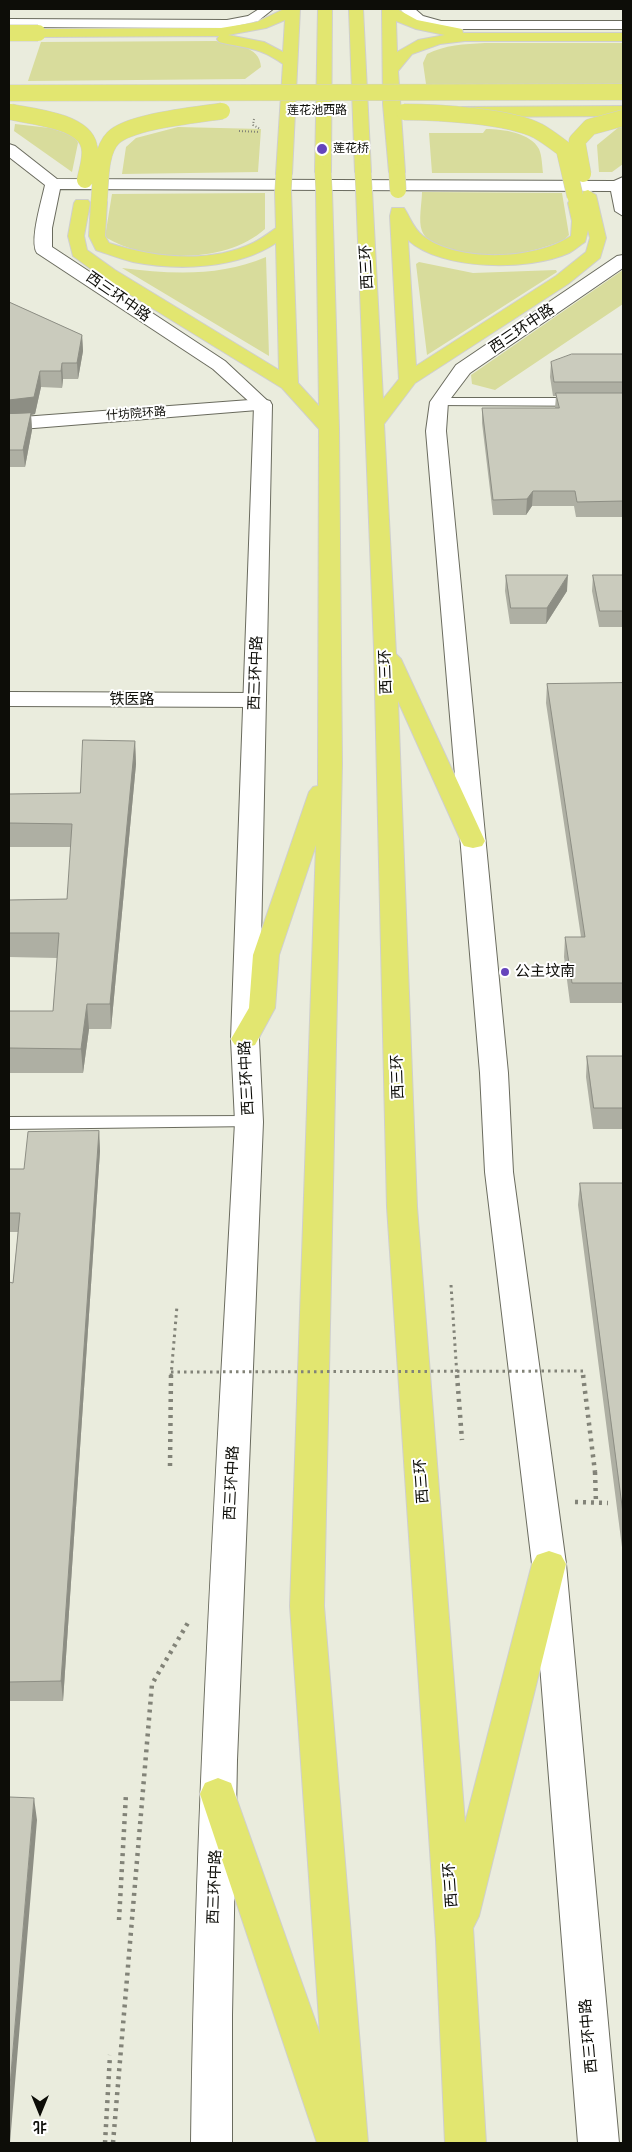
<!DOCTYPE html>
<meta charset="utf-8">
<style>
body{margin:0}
#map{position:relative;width:632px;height:2152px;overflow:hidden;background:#eaecdd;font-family:Arial,"Noto Sans SC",sans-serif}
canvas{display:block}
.frame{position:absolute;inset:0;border:10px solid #0d0d08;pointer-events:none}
.north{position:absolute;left:15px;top:2087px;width:50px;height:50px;-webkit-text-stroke:4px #fff;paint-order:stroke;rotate:180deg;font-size:14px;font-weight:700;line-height:20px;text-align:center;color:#0d0d08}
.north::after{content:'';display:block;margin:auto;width:18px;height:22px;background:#0d0d08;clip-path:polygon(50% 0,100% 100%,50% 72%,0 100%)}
</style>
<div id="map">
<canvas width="632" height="2152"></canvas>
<div class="frame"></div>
<div class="north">北</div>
</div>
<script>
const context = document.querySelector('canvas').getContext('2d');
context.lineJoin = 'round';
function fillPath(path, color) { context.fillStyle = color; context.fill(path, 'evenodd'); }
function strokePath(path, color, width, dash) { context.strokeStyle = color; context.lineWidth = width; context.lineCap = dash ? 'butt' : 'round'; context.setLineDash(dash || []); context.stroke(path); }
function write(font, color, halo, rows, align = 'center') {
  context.font = font + ' Arial,"Noto Sans SC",sans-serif'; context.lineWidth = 4; context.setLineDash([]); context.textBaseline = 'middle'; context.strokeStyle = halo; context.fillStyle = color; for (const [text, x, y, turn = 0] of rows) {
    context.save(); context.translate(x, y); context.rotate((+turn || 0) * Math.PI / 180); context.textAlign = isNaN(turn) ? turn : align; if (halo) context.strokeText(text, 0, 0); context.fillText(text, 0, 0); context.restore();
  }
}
const green = new Path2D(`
 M216,41C233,45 260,45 261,67L245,79L28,81L41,42Z
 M485,43H623V84H426L423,63L427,54C445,45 464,44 485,43Z
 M15,124L50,128L75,136L78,143L72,172L14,131Z
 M178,127L261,129L258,172L122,174L126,147L136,138Z
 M619,127H623V164L612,172H599L597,145Z
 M486,129C503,129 531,133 539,149C542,156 542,165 543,173H432L429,133H483Z
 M422,192L562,193L569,235L563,241C546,247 529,252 511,255C491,258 430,254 422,231C418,221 422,203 422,192Z
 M265,193V229C226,264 148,263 105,237L112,194Z
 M266,257L269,356L122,268C170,274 220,277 266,257Z
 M419,262L473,273L556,270L557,272L427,355L416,264Z
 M623,270V304L495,390L472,384L471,375Z`);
const pathFar2 = new Path2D(`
 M254,119L253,125L260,129
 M239,131L260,132`);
const pathFar1 = new Path2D(`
 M451,1285L457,1376
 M171,1376L177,1306`);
const path = new Path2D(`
 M457,1375L462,1440
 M170,1466L171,1375
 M595,1472L596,1503
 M575,1502L608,1503
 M119,1920L126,1794
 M105,2143L110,2055
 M113,2143L152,1684L189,1621`);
const service = new Path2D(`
 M439,398H623V406L435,405L433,402L435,399Z
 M249,1116L255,1118L258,1122L255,1126L9,1129V1117Z`);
const minor = new Path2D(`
 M263,399L270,401L272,405L270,409L9,430V418Z
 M9,692L255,693L263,695L266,700L263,705L255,707L9,706Z`);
const tertiary = new Path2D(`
 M259,9H273L258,21L227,28L9,27V19L227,20L248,16Z
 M400,9H415L423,16L441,21H623V29H441L413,22Z
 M9,144L15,146L57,179L614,181L623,177V216L615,211L611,191L60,189L52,228V247L225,361L272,405L259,1039L263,1122L237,1760L232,2015V2143H191C195,1802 217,1462 235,1122L231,1039L254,406L213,369L37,253C29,241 42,200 45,185L9,157Z
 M623,255V268L470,373L448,402L446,431L508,1073L513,1172L566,1564L619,2143H578L532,1564L485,1172L480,1073L426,431L430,402L456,365L617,256Z`);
const trunk = new Path2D(`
 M284,9H300L292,174L284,179L276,174L283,64C258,46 246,49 219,42L217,39L219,36L38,37L31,33L38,29L221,28L257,22ZM285,20L283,52L264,42L228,35L266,28Z
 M318,9H332L331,172L323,177L315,172Z
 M349,9H363L371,172L363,177L355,172Z
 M382,9H397L417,20L462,29L463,33H623V41H465L440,44L412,54L398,71L405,172L397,177L389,172L383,104ZM396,21L416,29L445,35L418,40L397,52Z
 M623,106V116L462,117L454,112L462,107Z
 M364,185L372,190L383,399L399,379L390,216L392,208H404C410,217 413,228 423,236C458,263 535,260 571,236L572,221L568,203L570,200L581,199L582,192L588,190L596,195L606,238L600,258L568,284L415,383L384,424L396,654L401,659L485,841L482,846L473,848L464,846L461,841L398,701L417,1207L465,1823L532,1564L537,1555L549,1551L561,1555L566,1564L479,1916L473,1928L486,2143H445L436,1940L387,1207L374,648L356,190ZM588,230L590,238L586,252L556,276L416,366L408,240C442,271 529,271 569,253C575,250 580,245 585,242Z
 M283,186L291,191L298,383L319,406L316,191L324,186L332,191L339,428L342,764L324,1606L368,2143H317L200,1794L205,1783L218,1778L231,1783L320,2034L290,1606L316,845L279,955L275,1008L255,1045L245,1048L235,1045L231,1039L249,1008L253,955L309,792L313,787L318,786L319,429L282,388L103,278L73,256L68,236L74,203L76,200H88L90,203L84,236L87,250L115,270L279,370L276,243C237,269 178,271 133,262C121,259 108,254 96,250L89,236L91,202L99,197L107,202L105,236L109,243C154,258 209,264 253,243C261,239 269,233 276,228L275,191Z`);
const pathBridgeFar1 = new Path2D(`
 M171,1372L583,1371L584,1376`);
const pathBridge = new Path2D(`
 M583,1375L595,1472`);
const trunkBridge = new Path2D(`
 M9,33H38
 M9,93L623,92
 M11,112C31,116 84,121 89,146C92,157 87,169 85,180
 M404,112C438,112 509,116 538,131C547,136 556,143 564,149L575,196
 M323,172L324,191
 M363,172L364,190
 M397,172L398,190
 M583,174L577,141L590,127L623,118
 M283,191L284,174
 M99,202C101,184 99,152 113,138C130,121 197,115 222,111`);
const wall = new Path2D(`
 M9,302L82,335L83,351L78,379H63L62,388L41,387L35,414L31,415L32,430L25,467H9Z
 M623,354V517H576L574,506H532L526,515H493L482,423V408H555L556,396H553L550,377L551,362Z
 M506,575L567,591L546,624H510L505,591Z
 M593,575H623V627H599L592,591Z
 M623,683V1003H570L564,957L565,937H581L546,703L547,684Z
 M135,741L136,764L111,1029H89L83,1073H9V1011H53L57,958L9,957V900L67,899L71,847H9V794L80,793Z
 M587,1056H623V1129H593L586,1077Z
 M99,1131L100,1151L63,1701H9V1282L13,1283L18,1232H9V1169H24Z
 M580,1183H623V1555L578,1205Z`);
const shadedWall = new Path2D(`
 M82,335L83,351L78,379L77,363Z
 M62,363L63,379L62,388L61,371Z
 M40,371L41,387L35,414L31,415L32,430L25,467L23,450L9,417V400Z
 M533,491L532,506L526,515L527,499Z
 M568,575L567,591L546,624L547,608Z
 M135,741L136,764L111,1029L110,1004Z
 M87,1004L89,1029L83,1073L81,1049Z
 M99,1131L100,1151L63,1701L61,1681Z
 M34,1798L37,1820L10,2143H9V2098Z`);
const building = new Path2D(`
 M9,302L82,335L77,363H62L61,371H40L34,397L9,400Z
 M572,354H623V382H554L551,362Z
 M556,393H623V501L577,502L575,491H533L527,499L493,500L482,408H559Z
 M31,413L23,450H9V414Z
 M506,575H568L547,608H511Z
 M593,575H623V611H600Z
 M623,683V983H572L565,937H585L547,684Z
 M83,740L135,741L110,1004H87L81,1049L9,1048V1011H53L59,933H9V900L67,899L72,824L9,823V794L80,793Z
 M587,1056H623V1108H594Z
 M99,1131L61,1681L9,1682V1282L13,1283L20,1213H9V1169H24L28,1132Z
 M580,1183H623V1513Z
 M9,1797L34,1798L9,2098Z`);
const markers = [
 [322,149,6,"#6544bc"],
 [505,972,5,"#6544bc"]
];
const farStreetnames = [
 ["莲花池西路",317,111],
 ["什坊院环路",136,414,-4]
];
const farPoinames = [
 ["莲花桥",333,149]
];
const streetNames = [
 ["西三环",367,267,-93],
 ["西三环中路",118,297,35],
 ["西三环中路",522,329,-34],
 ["西三环",386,672,-92],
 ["西三环中路",256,673,-88],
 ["铁医路",132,700],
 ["西三环",398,1077,-92],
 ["西三环中路",247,1078,-93],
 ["西三环",422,1481,-94],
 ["西三环中路",232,1483,-87],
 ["西三环",451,1885,-94],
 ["西三环中路",215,1887,-88],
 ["西三环中路",589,2036,-95]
];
const poiNames = [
 ["公主坟南",515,972]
];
fillPath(green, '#d8dc9c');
strokePath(service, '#6a6b5e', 2);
strokePath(minor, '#6a6b5e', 2);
strokePath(tertiary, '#6a6b5e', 2);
strokePath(trunk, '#cfcfce', 2);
strokePath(pathFar2, '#828378', 2, [1, 2]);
strokePath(pathFar1, '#828378', 3, [2.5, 4]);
strokePath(path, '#828378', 4.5, [3, 5]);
fillPath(service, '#fff');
fillPath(minor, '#fff');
fillPath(tertiary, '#fff');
fillPath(trunk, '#e2e670');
strokePath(trunkBridge, '#cfcfce', 17, []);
strokePath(pathBridgeFar1, '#828378', 3, [2.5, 4]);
strokePath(pathBridge, '#828378', 4.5, [3, 5]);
strokePath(trunkBridge, '#e2e670', 16);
fillPath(wall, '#aeafa3');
fillPath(shadedWall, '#8d8e84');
fillPath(building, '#cacbbd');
strokePath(building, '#8d8e84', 1);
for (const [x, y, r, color] of markers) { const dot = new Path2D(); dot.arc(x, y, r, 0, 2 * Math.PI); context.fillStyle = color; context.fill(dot); strokePath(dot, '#fff', 2); }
write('12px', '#0d0d08', '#fff', farStreetnames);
write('12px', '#0d0d08', '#fff', farPoinames, 'left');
write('15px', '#0d0d08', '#fff', streetNames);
write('15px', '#0d0d08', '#fff', poiNames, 'left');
</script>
